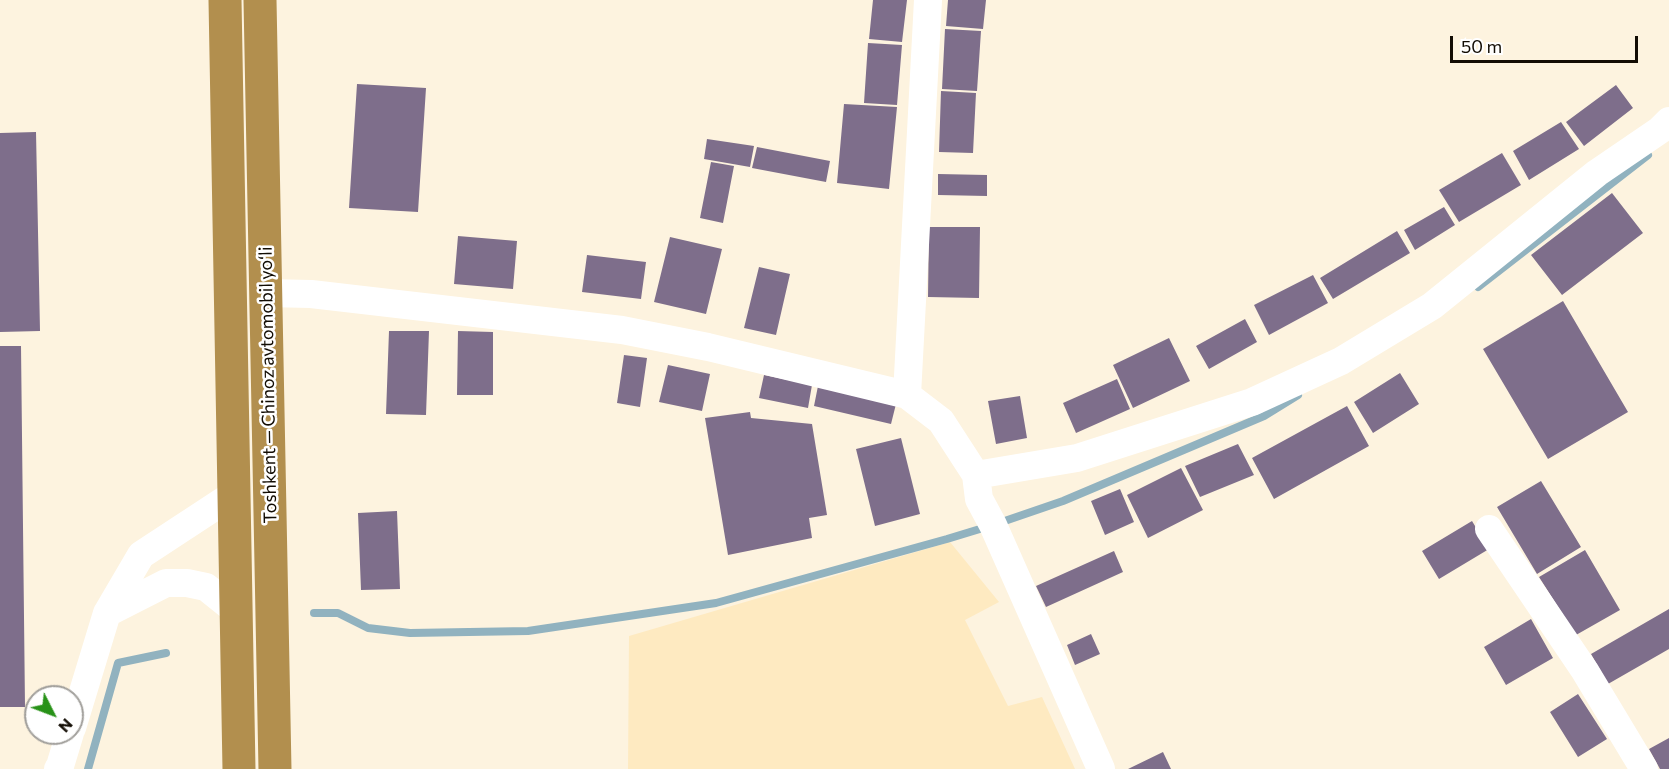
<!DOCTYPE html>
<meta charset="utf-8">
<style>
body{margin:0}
#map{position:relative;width:1669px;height:769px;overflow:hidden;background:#fdf3df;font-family:Commissioner,sans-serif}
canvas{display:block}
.north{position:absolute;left:24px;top:685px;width:60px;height:60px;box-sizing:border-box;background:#fff;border:2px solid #a09e9a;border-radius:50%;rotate:132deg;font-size:16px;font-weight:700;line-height:24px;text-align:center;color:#120c03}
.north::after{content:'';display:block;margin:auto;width:21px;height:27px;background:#289218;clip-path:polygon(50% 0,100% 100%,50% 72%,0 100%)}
.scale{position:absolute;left:1450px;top:36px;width:188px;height:27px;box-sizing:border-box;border:3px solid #120c03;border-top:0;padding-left:8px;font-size:18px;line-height:21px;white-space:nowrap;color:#120c03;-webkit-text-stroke:4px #fff;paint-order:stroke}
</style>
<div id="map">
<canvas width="1669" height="769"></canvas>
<div class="north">N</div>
<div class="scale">50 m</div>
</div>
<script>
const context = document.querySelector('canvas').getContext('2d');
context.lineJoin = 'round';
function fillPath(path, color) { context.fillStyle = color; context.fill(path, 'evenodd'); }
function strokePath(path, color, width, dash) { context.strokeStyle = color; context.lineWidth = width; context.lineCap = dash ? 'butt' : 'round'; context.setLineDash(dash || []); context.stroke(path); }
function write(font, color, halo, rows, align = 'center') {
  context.font = font + ' Commissioner,sans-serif'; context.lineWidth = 5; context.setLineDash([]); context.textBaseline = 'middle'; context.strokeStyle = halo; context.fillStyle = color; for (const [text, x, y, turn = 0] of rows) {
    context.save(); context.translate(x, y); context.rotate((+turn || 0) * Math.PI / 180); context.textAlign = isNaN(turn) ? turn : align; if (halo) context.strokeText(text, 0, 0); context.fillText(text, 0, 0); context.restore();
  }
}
const built = new Path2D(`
 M950,542L999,602L965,620L1008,706L1042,697L1075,769H628L629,636Z`);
const stream = new Path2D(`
 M1478,287L1648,155
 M314,613H338L368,628L410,633L528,631L716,603L947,539L993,525L1063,501L1264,416L1298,395
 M88,769L118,663L166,653`);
const building = new Path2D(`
 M873,0H907L902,42L869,39Z
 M948,0H986L983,29L946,26Z
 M945,29L981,31L977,91L942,89Z
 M868,43L902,45L897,105L864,103Z
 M357,84L426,88L418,212L349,208Z
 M1616,85L1633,108L1584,146L1566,122Z
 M941,91L976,93L973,153L939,152Z
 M844,104L897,107L889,189L837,183Z
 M1561,122L1579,149L1529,180L1513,151Z
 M36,132L40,331L0,332V133Z
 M707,139L754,146L750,167L704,159Z
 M757,147L830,161L826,182L752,168Z
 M1502,153L1521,185L1459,222L1439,190Z
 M711,162L734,166L723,223L700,218Z
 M938,174L987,175V196L938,195Z
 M1612,193L1643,233L1562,295L1531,255Z
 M1444,207L1455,225L1415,250L1404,230Z
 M929,227H980L979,298L928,297Z
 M1397,231L1410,253L1333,299L1320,278Z
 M458,236L517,241L513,289L454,284Z
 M670,237L722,249L706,314L654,302Z
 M587,255L646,262L641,299L582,292Z
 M759,267L790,274L776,335L744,328Z
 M1313,275L1328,303L1269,335L1254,305Z
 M1563,301L1628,412L1548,459L1483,349Z
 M1245,319L1257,342L1209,369L1196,346Z
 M389,331H429L426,415L386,414Z
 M458,331L493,332V395H457Z
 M1169,338L1190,381L1133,408L1113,365Z
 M0,346H21L25,707H0Z
 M624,355L647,358L640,407L617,403Z
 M668,365L710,374L702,411L659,402Z
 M1400,373L1419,404L1373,433L1354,402Z
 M764,375L812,385L808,408L759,398Z
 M1117,379L1130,409L1076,433L1063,403Z
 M818,386L896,404L891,424L814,406Z
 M1020,396L1027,438L996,444L988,401Z
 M1347,406L1369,446L1274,499L1252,458Z
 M750,412L751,418L812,424L827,515L809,518L812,538L728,555L705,418Z
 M901,438L920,514L875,526L856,449Z
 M1238,444L1254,475L1200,497L1185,466Z
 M1181,468L1203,510L1148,538L1127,495Z
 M1541,481L1581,547L1537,574L1497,507Z
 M1120,489L1134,522L1105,535L1091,501Z
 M397,511L400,589L361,590L358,513Z
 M1472,521L1489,549L1439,579L1422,551Z
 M1585,550L1620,610L1576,635L1539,577Z
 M1114,551L1123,572L1046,607L1036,586Z
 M1669,609V649L1608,684L1591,654Z
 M1531,619L1553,658L1506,685L1484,647Z
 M1091,634L1100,654L1075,665L1067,645Z
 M1578,694L1607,739L1578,757L1550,712Z
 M1669,738V769H1660L1649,749Z
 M1163,752L1171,769H1128Z`);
const minor = new Path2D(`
 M266,293L311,294L622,330L708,347L907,395L941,421L976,475L979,499L993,525L1101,769
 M907,395L928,0
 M976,475L1077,458L1252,402L1341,361L1432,306L1597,173L1660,130L1669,121
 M1489,529L1585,671L1644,769
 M107,613L166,583H187L206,587L236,611
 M72,728L107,613L141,555L234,494
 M58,769L60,766L70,733`);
const highway = new Path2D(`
 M225,0L239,769
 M260,0L275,769`);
const streetNames = [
 ["Toshkent — Chinoz avtomobil yoʻli",268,385,-91]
];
fillPath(built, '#feeac1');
strokePath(stream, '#91b2bf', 8);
fillPath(building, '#7e6e8b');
strokePath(minor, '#fff', 28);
strokePath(highway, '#b28f4e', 33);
write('18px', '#120c03', '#fff', streetNames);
</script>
